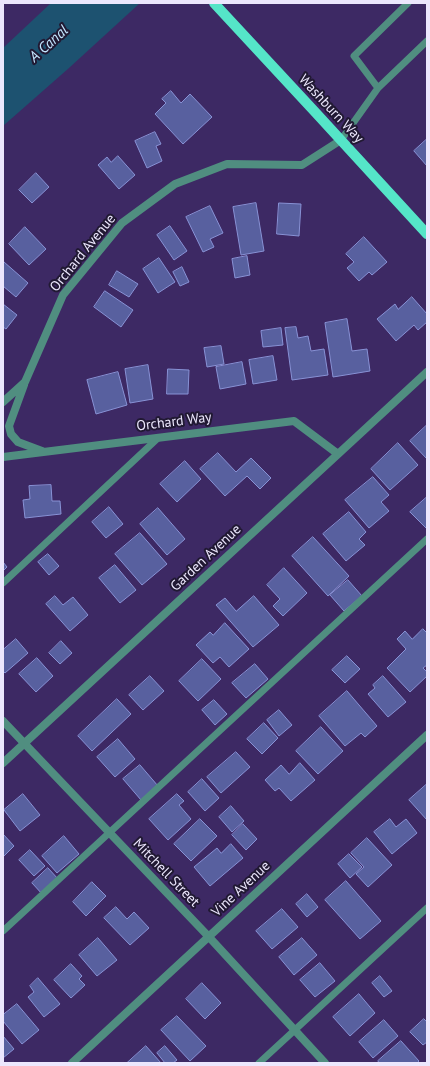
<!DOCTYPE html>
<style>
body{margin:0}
#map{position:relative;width:430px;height:1066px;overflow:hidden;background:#3d2964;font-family:"PT Sans",sans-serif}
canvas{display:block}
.frame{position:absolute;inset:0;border:4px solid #ece7fd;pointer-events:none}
</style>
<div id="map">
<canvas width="430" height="1066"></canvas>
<div class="frame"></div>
</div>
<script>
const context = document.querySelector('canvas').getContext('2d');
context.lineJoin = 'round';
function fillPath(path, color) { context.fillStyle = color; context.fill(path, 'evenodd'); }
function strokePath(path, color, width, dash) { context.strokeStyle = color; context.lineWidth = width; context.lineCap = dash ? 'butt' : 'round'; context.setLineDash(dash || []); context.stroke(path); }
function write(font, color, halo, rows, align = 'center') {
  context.font = font + ' "PT Sans",sans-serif'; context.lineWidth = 4; context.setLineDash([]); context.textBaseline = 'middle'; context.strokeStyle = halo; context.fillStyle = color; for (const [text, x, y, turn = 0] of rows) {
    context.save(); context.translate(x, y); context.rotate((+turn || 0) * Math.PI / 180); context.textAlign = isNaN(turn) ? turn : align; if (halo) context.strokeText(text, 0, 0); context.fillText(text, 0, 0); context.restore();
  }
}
const water = new Path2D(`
 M51,3H140L69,68L3,126V48Z`);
const building = new Path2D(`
 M171,91L181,103L190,94L212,117L183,144L155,114L166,103L162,99Z
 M155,132L161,144L156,146L162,161L147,168L135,141Z
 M427,139V166L414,151Z
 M118,156L135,175L119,189L98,165L107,157L111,162Z
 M36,173L49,187L32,203L19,190Z
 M256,203L264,251L241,255L233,207Z
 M279,203L301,204L299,236L277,234Z
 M210,206L223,233L210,239L214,247L203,252L186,217Z
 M170,226L187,251L174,260L157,235Z
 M25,227L46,249L29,265L9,244Z
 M364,237L387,262L372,275L369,272L359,281L347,268L354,262L346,254Z
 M247,256L250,275L235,278L232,259Z
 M159,258L175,282L158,293L143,269Z
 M4,262L28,283L16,297L3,286V264Z
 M182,267L189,282L180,286L173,272Z
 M117,271L138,284L129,297L109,285Z
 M105,291L133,310L121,327L94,307Z
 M412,297L427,314V322L418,330L414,325L396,341L377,319L395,304L398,309Z
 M3,304L17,315L6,329L3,327Z
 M347,319L352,351L367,349L370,371L333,377L325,323Z
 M296,327L298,338L308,336L311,351L324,349L328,375L292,380L285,328Z
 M281,328L283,345L263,347L261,331Z
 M221,346L224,364L207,367L204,348Z
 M273,356L277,380L253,384L249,360Z
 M242,362L246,384L220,389L216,367Z
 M148,365L153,399L130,403L125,369Z
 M168,369L189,370L188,394H167Z
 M118,372L127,405L96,414L87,380Z
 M427,425V459L410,441Z
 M398,443L418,465L390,490L371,469Z
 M218,453L236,472L251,458L271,478L260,489L247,476L225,496L200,469Z
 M185,461L201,479L177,502L160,484Z
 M373,477L389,495L381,502L389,511L369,528L345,500Z
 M51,485L52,501H60L61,514L25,518L23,500L30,499L29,486Z
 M427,497V529L410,512Z
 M109,507L123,524L106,538L92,522Z
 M158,508L185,539L167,555L140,524Z
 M349,512L366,532L359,539L365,545L346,561L323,534Z
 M140,533L167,564L142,585L115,554Z
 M313,537L349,576L328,596L292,556Z
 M48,554L59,566L49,575L38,562Z
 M3,562L7,567L3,571Z
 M115,565L136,590L120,603L99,578Z
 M284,568L307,593L283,616L273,606L280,599L267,585Z
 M348,580L362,596L344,611L330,595Z
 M55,596L63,605L73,597L88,615L70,631L46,604Z
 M254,596L279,625L253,647L216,605L225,598L236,611Z
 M225,623L249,649L229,667L220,657L213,663L196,645L210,632L213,635Z
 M423,629L427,633V665L423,668L427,672V676L410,692L387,668L406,649L397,639L405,631L412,639Z
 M16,639L28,653L5,673L3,671V650Z
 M61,641L72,653L60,664L49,653Z
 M347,656L360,669L345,683L332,670Z
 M37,658L53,676L36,692L19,674Z
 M202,659L221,679L198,701L179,681Z
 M255,664L268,679L246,698L232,683Z
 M150,676L164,691L143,710L129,695Z
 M383,676L406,702L388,717L368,694L375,688L373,685Z
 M347,691L377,726L365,737L361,733L345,746L319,716Z
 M117,699L131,714L92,751L78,736Z
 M214,700L227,714L215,725L202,710Z
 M279,710L292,725L279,736L267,720Z
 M264,723L278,738L262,754L247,739Z
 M321,727L343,751L318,774L296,751Z
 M118,739L135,759L115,777L97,757Z
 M236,752L250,767L221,793L207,777Z
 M300,763L315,780L291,801L279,788L275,791L265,780L281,765L289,774Z
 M140,765L158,786L141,800L123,779Z
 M202,779L219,798L205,811L188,792Z
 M427,784V820L409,800Z
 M23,794L40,815L20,831L4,810Z
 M177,794L184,801L179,805L191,819L168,840L149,819Z
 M231,806L244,821L232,832L219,817Z
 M200,819L217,836L191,861L174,844Z
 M390,819L396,827L406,819L417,833L392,854L374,832Z
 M243,824L257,839L246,850L232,835Z
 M3,834L14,846L3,857Z
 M64,836L79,854L57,873L42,856Z
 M367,838L392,865L368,887L356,874L364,867L351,853Z
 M231,844L243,858L210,886L194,867L217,848L221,853Z
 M30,850L45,866L34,876L19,860Z
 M349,854L362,867L350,878L338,864Z
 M48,868L59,880L43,895L32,883Z
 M346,881L381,921L360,939L325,900Z
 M92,882L106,896L86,916L73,902Z
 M307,894L318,907L307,917L296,904Z
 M116,907L127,919L134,912L149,928L130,945L104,918Z
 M282,909L298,927L272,949L256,931Z
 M98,938L117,960L97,976L79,955Z
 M302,938L317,955L294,975L279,957Z
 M320,963L335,981L315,997L300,980Z
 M71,964L82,976L79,979L85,985L71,998L54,980Z
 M380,976L392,991L384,997L372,983Z
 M38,978L60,1004L44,1017L28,997L34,992L30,986Z
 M202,983L221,1003L205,1019L186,999Z
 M359,994L375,1013L350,1036L333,1017Z
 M17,1004L39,1030L22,1044L3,1021V1015Z
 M177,1016L206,1046L190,1061L161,1030Z
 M424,1019L427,1022V1042L423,1045L410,1032Z
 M384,1020L398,1036L373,1058L359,1042Z
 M3,1036L14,1049L3,1058Z
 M401,1041L419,1061L417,1063H379L378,1061Z
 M146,1046L161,1063H127Z
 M165,1046L177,1060L173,1063H165L157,1053Z`);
const service = new Path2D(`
 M378,88L354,56L408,3
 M341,140L378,88L427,41
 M3,583L158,438
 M3,931L427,539
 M259,1063L427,908`);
const minor = new Path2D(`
 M24,385L9,426L11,434L18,442L42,451
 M3,402L25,382L63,295L122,223L175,184L227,164L302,165L341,140
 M3,457L294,421L338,454
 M3,721L209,937L325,1063
 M3,763L427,372
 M72,1063L427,735`);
const primary = new Path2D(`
 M214,3L316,113L427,234`);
const streetNames = [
 ["Washburn Way",331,109,47],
 ["Orchard Avenue",83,253,-51],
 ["Orchard Way",174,422,-7],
 ["Garden Avenue",206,558,-43],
 ["Mitchell Street",166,873,46],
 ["Vine Avenue",241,889,-43]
];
const waterNames = [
 ["A Canal",49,44,-42]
];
fillPath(water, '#1d5270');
fillPath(building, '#58609f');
strokePath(building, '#8892d5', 1);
strokePath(service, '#508e80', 7);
strokePath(minor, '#508e80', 8);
strokePath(primary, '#55e5c8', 10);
write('14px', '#ece7fd', '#211933', streetNames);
write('italic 15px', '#c4e7ff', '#211933', waterNames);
</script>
